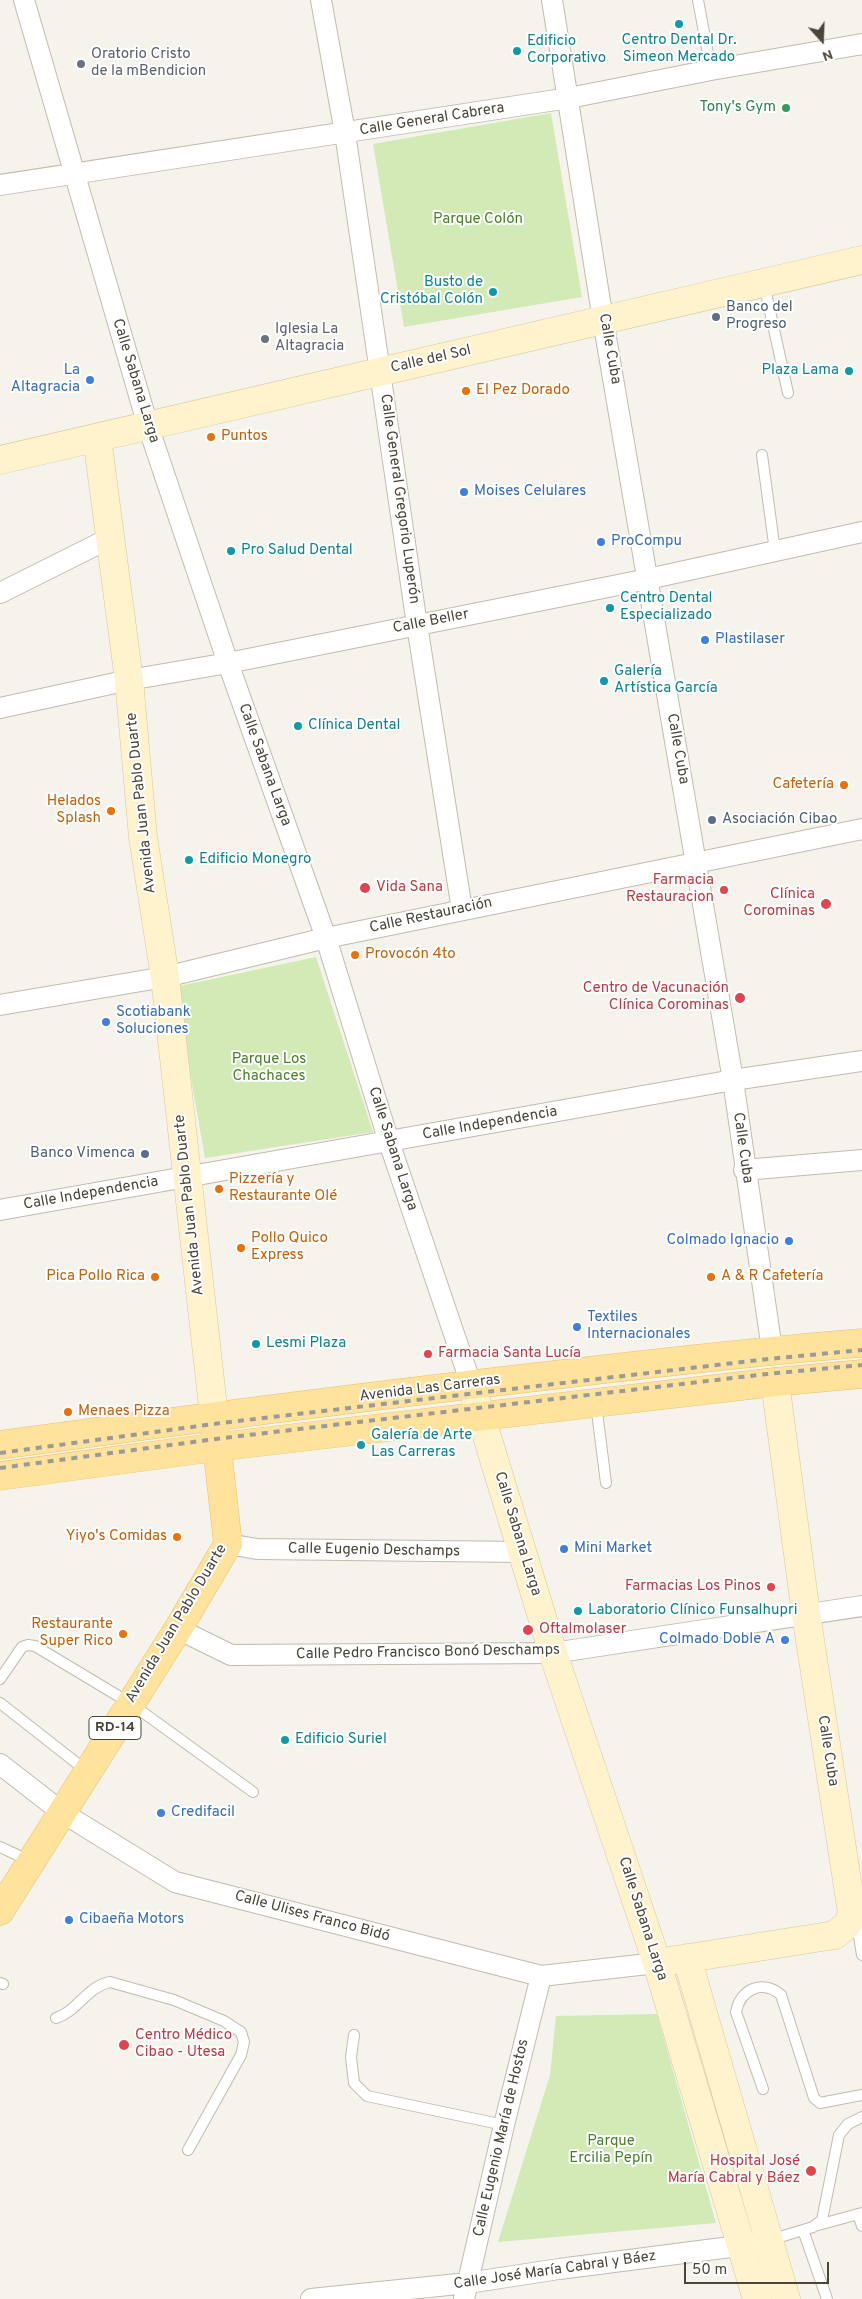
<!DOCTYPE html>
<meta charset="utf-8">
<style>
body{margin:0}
#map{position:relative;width:862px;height:2299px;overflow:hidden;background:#f6f3ec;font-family:Overpass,sans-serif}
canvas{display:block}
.north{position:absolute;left:797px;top:15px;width:50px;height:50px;-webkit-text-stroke:4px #fff;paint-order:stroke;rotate:160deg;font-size:14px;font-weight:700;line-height:20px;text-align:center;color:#4b4439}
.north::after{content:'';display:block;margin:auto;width:18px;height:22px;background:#4b4439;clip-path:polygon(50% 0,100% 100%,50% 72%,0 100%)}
.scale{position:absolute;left:684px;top:2262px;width:145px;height:22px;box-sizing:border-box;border:2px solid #4b4439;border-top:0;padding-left:6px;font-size:15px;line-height:18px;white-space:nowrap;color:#4b4439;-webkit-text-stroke:4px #fff;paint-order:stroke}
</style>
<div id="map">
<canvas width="862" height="2299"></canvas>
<div class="north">N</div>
<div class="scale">50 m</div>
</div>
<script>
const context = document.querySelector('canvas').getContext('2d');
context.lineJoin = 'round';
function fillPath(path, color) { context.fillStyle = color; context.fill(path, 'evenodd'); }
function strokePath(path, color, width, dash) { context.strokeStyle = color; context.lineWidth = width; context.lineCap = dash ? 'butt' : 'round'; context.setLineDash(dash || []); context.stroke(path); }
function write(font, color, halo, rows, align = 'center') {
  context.font = font + ' Overpass,sans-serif'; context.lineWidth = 4; context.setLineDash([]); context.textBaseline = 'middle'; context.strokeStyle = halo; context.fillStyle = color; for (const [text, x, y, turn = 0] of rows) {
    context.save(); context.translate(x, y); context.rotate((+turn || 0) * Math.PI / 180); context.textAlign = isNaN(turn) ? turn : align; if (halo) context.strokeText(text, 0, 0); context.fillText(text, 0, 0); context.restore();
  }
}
const green = new Path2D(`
 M551,113L582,297L404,327L373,144Z
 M316,957L373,1132L205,1158L175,987Z
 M657,2014L716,2223L498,2242L550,2075L556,2016Z`);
const lane = new Path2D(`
 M698,0L711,70
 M764,284L788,393
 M762,455L775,551
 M596,1404L606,1483
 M0,1679L22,1647L28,1645L35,1646L130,1703L253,1792
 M0,1703L88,1772
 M0,1847L30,1861
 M857,1923L862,1955
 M0,1983L3,1984
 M56,2018C78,2011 86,1987 110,1982L174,2000L224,2021L241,2032L244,2042L241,2055L188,2150
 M354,2035L351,2057L354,2083L367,2096L504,2125
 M763,2089L736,2012C740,1989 763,1979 781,1995L814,2098L820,2103L862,2095
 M858,2214L862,2226
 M818,2225L862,2213
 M803,2230L827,2299
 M770,2240L813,2227L822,2220L839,2135L848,2124L862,2117`);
const street = new Path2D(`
 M24,0L148,426L228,663L326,938L389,1142L471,1384
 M321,0L345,133L417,625L462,910
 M552,0L603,320L733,1080L772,1350
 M0,185L569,98L711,70L862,44
 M0,593L110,538
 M0,708L129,680L228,663L648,579L862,532
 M0,1005L165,977L326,938L862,829
 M744,1170L862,1160
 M0,1210L733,1080L862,1061
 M228,1544L257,1549L522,1552
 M178,1629L231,1655L553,1653L862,1606
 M0,1764L63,1813L175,1882L541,1976L657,1963
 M311,2299L468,2283L559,2269L754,2244
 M464,2299L504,2125L541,1976`);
const secondary = new Path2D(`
 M97,438L129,680L143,837L165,977L214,1416
 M0,460L862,260
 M471,1384L553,1653L657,1963L757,2299
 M687,1958L786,2299
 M657,1963L835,1935L848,1924L852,1913L806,1614L775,1382`);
const primary = new Path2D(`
 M0,1445C184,1420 369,1396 554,1375C657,1363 759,1351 862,1343
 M0,1476L217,1447L775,1382L862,1374
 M0,1911L178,1629L228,1544L215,1430`);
const rail = new Path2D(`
 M0,1453L221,1423L768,1359L862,1350
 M0,1468L223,1438L767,1374L862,1365`);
const markers = [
 [679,24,5,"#0f9aa8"],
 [517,51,5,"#0f9aa8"],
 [81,64,5,"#6b7280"],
 [786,108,5,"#2e9e5b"],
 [493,292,5,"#0f9aa8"],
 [716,317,5,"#5c6f8a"],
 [265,339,5,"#6b7280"],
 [849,371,5,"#0f9aa8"],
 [90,380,5,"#3f7fe0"],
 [466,391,5,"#e8710a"],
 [211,437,5,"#e8710a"],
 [464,492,5,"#3f7fe0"],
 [601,542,5,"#3f7fe0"],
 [231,551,5,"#0f9aa8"],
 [610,608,5,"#0f9aa8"],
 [705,640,5,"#3f7fe0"],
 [604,681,5,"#0f9aa8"],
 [298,726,5,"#0f9aa8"],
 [844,785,5,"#e8710a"],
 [111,811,5,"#e8710a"],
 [712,820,5,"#5c6f8a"],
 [189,860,5,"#0f9aa8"],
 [365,888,6,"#e0444e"],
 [724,890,5,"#e0444e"],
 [826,904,6,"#e0444e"],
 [355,955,5,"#e8710a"],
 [740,998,6,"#e0444e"],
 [106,1022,5,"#3f7fe0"],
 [145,1154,5,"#5c6f8a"],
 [219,1189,5,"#e8710a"],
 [789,1241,5,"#3f7fe0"],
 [241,1248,5,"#e8710a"],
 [155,1277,5,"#e8710a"],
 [711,1277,5,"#e8710a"],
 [577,1327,5,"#3f7fe0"],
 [256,1344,5,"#0f9aa8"],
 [428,1354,5,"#e0444e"],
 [68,1412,5,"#e8710a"],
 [361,1445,5,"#0f9aa8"],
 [177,1537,5,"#e8710a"],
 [564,1549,5,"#3f7fe0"],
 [771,1587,5,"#e0444e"],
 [578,1611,5,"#0f9aa8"],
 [528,1630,6,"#e0444e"],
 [123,1634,5,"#e8710a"],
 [785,1640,5,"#3f7fe0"],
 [285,1740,5,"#0f9aa8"],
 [161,1813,5,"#3f7fe0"],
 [69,1920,5,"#3f7fe0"],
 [124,2045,6,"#e0444e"],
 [811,2171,6,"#e0444e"]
];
const shields = [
 [115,1728,52]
];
const shieldNames = [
 ["RD-14",115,1728]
];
const cultureNames = [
 ["Centro Dental Dr.",679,41,"center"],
 ["Simeon Mercado",679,58,"center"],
 ["Edificio",527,42],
 ["Corporativo",527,59],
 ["Busto de",483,283,"right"],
 ["Cristóbal Colón",483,300,"right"],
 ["Plaza Lama",839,371,"right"],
 ["Pro Salud Dental",241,551],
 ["Centro Dental",620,599],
 ["Especializado",620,616],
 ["Galería",614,672],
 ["Artística García",614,689],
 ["Clínica Dental",308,726],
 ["Edificio Monegro",199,860],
 ["Lesmi Plaza",266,1344],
 ["Galería de Arte",371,1436],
 ["Las Carreras",371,1453],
 ["Laboratorio Clínico Funsalhupri",588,1611],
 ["Edificio Suriel",295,1740]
];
const worshipNames = [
 ["Oratorio Cristo",91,55],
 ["de la mBendicion",91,72],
 ["Iglesia La",275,330],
 ["Altagracia",275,347]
];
const leisureNames = [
 ["Tony's Gym",776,108]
];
const streetNames = [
 ["Calle General Cabrera",432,120,-9],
 ["Calle Cuba",609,349,80],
 ["Calle del Sol",431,360,-13],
 ["Calle Sabana Larga",135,381,73],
 ["Calle General Gregorio Luperón",399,499,82],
 ["Calle Beller",431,622,-11],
 ["Calle Cuba",677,749,80],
 ["Calle Sabana Larga",264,765,70],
 ["Avenida Juan Pablo Duarte",142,803,-96],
 ["Calle Restauración",431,916,-12],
 ["Calle Independencia",490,1124,-10],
 ["Calle Cuba",742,1148,82],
 ["Calle Sabana Larga",392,1149,72],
 ["Calle Independencia",91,1194,-10],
 ["Avenida Juan Pablo Duarte",190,1205,-96],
 ["Avenida Las Carreras",430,1389,-7],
 ["Calle Sabana Larga",517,1534,73],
 ["Calle Eugenio Deschamps",374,1551,1],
 ["Avenida Juan Pablo Duarte",177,1624,-59],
 ["Calle Pedro Francisco Bonó Deschamps",428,1653,-1],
 ["Calle Cuba",827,1751,81],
 ["Calle Ulises Franco Bidó",312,1917,15],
 ["Calle Sabana Larga",642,1919,72],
 ["Calle Eugenio María de Hostos",502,2138,-77],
 ["Calle José María Cabral y Báez",555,2271,-8]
];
const parkNames = [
 ["Parque Colón",478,220],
 ["Parque Los",269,1060],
 ["Chachaces",269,1077],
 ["Parque",611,2142],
 ["Ercilia Pepín",611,2159]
];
const serviceNames = [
 ["Banco del",726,308],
 ["Progreso",726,325],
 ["Asociación Cibao",722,820],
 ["Banco Vimenca",135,1154,"right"]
];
const shopNames = [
 ["La",80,371,"right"],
 ["Altagracia",80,388,"right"],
 ["Moises Celulares",474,492],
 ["ProCompu",611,542],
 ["Plastilaser",715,640],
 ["Scotiabank",116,1013],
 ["Soluciones",116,1030],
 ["Colmado Ignacio",779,1241,"right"],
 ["Textiles",587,1318],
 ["Internacionales",587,1335],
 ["Mini Market",574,1549],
 ["Colmado Doble A",775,1640,"right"],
 ["Credifacil",171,1813],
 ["Cibaeña Motors",79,1920]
];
const foodNames = [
 ["El Pez Dorado",476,391],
 ["Puntos",221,437],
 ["Cafetería",834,785,"right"],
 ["Helados",101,802,"right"],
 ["Splash",101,819,"right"],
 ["Provocón 4to",365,955],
 ["Pizzería y",229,1180],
 ["Restaurante Olé",229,1197],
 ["Pollo Quico",251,1239],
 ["Express",251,1256],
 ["Pica Pollo Rica",145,1277,"right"],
 ["A & R Cafetería",721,1277],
 ["Menaes Pizza",78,1412],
 ["Yiyo's Comidas",167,1537,"right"],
 ["Restaurante",113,1625,"right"],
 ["Super Rico",113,1642,"right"]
];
const healthNames = [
 ["Farmacia",714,881],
 ["Restauracion",714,898],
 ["Vida Sana",376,888,"left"],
 ["Clínica",815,895],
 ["Corominas",815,912],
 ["Centro de Vacunación",729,989],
 ["Clínica Corominas",729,1006],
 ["Farmacia Santa Lucía",438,1354,"left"],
 ["Farmacias Los Pinos",761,1587],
 ["Oftalmolaser",539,1630,"left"],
 ["Centro Médico",135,2036,"left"],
 ["Cibao - Utesa",135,2053,"left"],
 ["Hospital José",800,2162],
 ["María Cabral y Báez",800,2179]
];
fillPath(green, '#d2eab5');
strokePath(lane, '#c2bbae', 12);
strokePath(street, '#c2bbae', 22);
strokePath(secondary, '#d6c79b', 29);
strokePath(primary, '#e6c16a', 29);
strokePath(lane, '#fff', 10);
strokePath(street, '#fff', 20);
strokePath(secondary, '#fff3cd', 28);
strokePath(primary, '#ffe39c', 28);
strokePath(rail, '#9a9a9a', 4, [6, 6]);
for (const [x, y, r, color] of markers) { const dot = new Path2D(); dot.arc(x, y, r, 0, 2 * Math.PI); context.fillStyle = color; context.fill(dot); strokePath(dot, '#fff', 2); }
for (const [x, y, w] of shields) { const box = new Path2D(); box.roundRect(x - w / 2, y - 11.5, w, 23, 4); context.fillStyle = '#fff'; context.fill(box); strokePath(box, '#4b4439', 1); }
write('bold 14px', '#4b4439', null, shieldNames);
write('15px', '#0d838f', '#fff', cultureNames, 'left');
write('15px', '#5b616d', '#fff', worshipNames, 'left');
write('15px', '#27864d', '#fff', leisureNames, 'right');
write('15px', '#4b4439', '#fff', streetNames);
write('15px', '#4a7f2a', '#fff', parkNames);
write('15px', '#4e5e75', '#fff', serviceNames, 'left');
write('15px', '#366cbe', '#fff', shopNames, 'left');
write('15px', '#c56008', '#fff', foodNames, 'left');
write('15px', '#be3a42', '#fff', healthNames, 'right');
</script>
